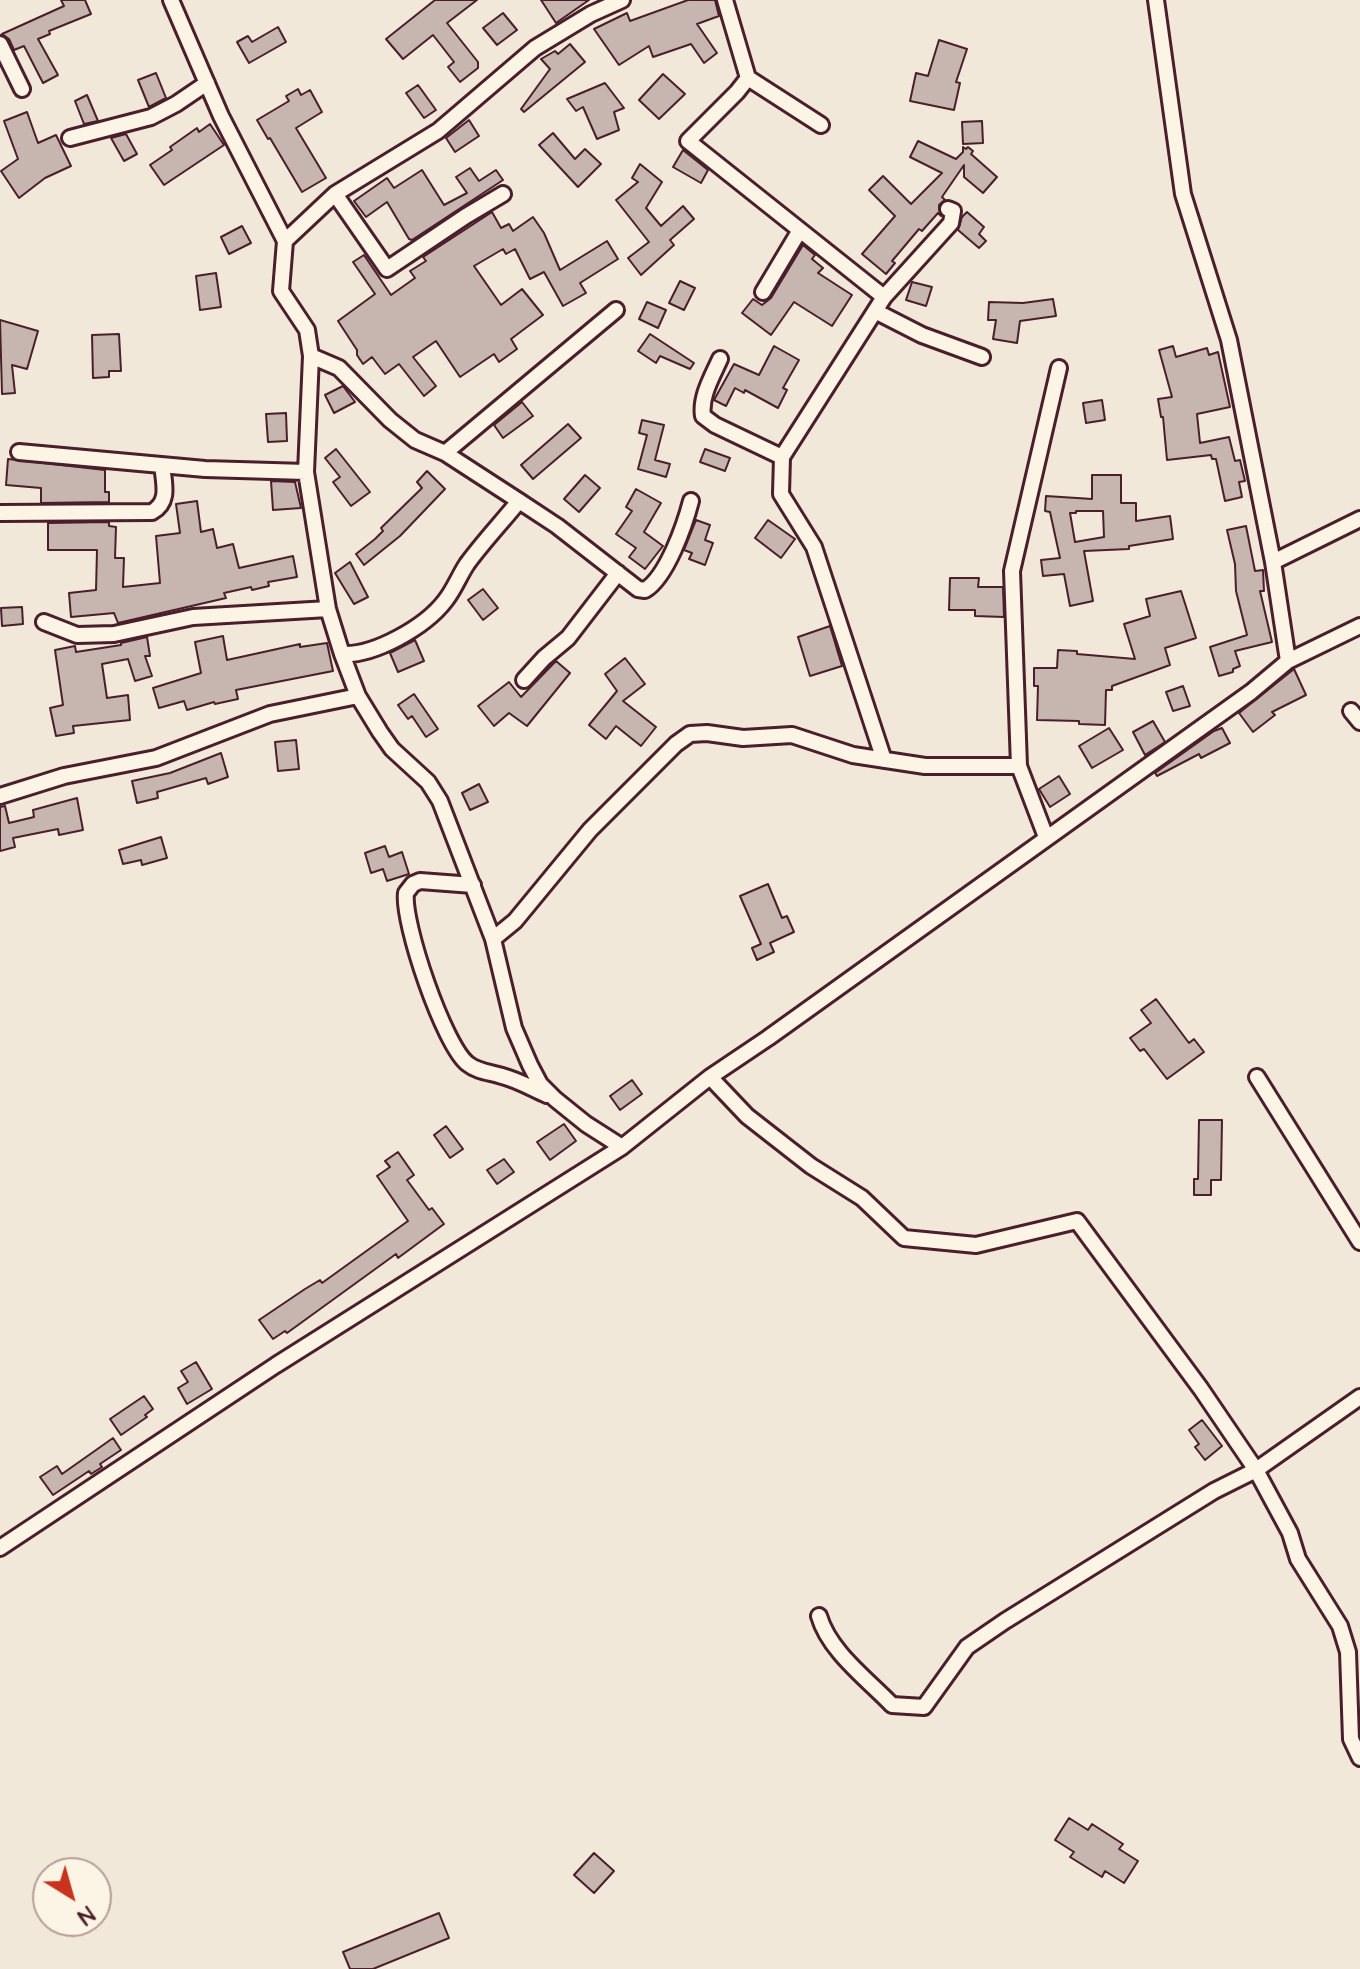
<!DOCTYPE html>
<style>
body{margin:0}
#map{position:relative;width:1360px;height:1969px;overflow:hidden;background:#f1e8da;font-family:"Architects Daughter",sans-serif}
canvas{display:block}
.north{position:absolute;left:32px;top:1857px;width:80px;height:80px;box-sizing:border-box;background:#fcf5e5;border:2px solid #b59f9b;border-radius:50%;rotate:143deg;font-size:22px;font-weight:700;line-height:32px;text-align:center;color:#4a1f2b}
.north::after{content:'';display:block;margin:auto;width:28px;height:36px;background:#c8321e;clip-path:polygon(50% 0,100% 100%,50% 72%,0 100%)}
</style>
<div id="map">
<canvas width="1360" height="1969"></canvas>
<div class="north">N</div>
</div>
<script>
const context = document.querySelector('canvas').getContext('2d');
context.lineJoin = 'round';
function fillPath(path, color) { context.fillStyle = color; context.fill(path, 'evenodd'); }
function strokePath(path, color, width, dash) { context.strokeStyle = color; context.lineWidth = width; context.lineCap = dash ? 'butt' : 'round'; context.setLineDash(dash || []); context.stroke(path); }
const building = new Path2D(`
 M61,0H85L91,14L49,31L50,34L38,39L58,75L43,83L24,46L14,50L9,39L2,34L64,6Z
 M435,0H477L447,23L478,62V68L460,82L448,67L454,62L433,35L403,59L386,39Z
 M541,0H589L556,23Z
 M688,0H715L719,16L697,24L717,53L704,63L691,44L653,57L649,46L619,65L594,29L627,13L630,21Z
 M503,13L517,30L497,45L483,28Z
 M278,27L286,42L249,63L237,42L248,36L252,42Z
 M939,40L967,49L956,82L960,83L954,110L910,101L916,73L928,76Z
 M570,44L585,62L524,112L521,109L550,69L541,59L555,51L558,54Z
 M156,73L166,98L149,107L138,80Z
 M663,74L685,94L659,119L639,100Z
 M605,83L624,108L614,112L619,130L597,139L583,107L576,111L567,99Z
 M418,85L436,110L424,118L406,93Z
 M298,89L301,95L310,90L322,112L296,128L326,178L302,192L270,138L268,139L257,120L289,101L286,96Z
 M87,95L98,121L84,124L75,101Z
 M27,112L38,143L56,135L71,166L45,178L19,198L1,171L18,159L4,121Z
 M469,120L479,136L455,152L446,138Z
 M982,121L983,143L963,144L962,122Z
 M210,124L224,145L164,185L150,165L172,150L170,147L197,128L199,132Z
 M553,133L575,159L585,149L601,164L578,187L539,145Z
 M126,134L137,154L124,161L111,138Z
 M918,141L956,159L963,152V147L966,149L968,147L973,151L971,154L997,177L983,193L964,177V165L942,197L945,200L939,205L941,216L938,213L922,231L919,229L892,261L895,263L886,274L862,254L895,216L869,190L883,176L911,204L942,173L910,157Z
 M683,150L708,170L701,183L673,167Z
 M640,164L662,182L646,208L661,226L683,206L694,219L670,240L674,245L641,275L628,258L649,242L616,200L638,182L632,178Z
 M470,168L479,181L496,170L503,180L412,240L409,239L387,202L366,217L354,201L387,178L394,188L422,170L444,205L467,193L456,177Z
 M492,212L501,228L509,224L513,231L533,217L544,233L560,270L607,241L618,259L580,283L586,293L563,306L544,272L530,279L515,249L506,254L503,249L474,266L501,305L522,289L543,315L511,339L517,349L499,362L494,354L460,377L436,341L413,357L436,386L424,396L399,364L385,374L372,357L363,364L357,355V350L338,321L375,294L353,262L364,255L391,295L415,278L410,271L426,261L423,257Z
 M967,212L984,227L979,234L986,241L979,248L958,230L962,217Z
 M242,226L251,243L229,254L221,237Z
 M803,245L815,255L812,259L823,268L818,273L852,295L832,326L794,302L771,335L742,313L753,299L762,305L771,298Z
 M216,273L221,307L200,310L196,276Z
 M680,281L695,288L684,310L669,303Z
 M912,282L932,287L926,306L906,300Z
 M1053,299L1056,316L1020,321L1017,343L993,339L996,320H988L989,302L1023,303Z
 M647,302L666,310L658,328L639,319Z
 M0,320L38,331L27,369L12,365L15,393L2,394Z
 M119,334L121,371H109V377L93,378L92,335Z
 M650,334L694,363L690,369L660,356L656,363L638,351Z
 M774,346L799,360L783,388L787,390L778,408L745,390L744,393L735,388L726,406L714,400L734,364L759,375Z
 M1173,346L1176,357L1207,348L1209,355L1218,352L1230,407L1197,414L1200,443L1229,437L1235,461L1240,460L1245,481L1239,482L1242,497L1225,501L1216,459H1212L1211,455L1167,460L1163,417H1161L1158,399L1172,397L1159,350Z
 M343,386L355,402L334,413L325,395Z
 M1102,400L1105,420L1086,423L1083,403Z
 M522,402L533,416L503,438L494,425Z
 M286,413L287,441L268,442L266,414Z
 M642,420L664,425L655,460L670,464L666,477L638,469L647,435L639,433Z
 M568,424L581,438L533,479L521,465Z
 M336,449L370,492L351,506L333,482L340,477L325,458Z
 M705,449L730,458L725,471L700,462Z
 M8,459L105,470V492H109V502L41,503V488L6,485Z
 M427,471L445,489L400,536L364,565L356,554L375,539L383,531L381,528L422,488L417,482Z
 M585,475L600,488L579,512L564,499Z
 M1092,475H1121V503H1136V521L1170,516L1173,539L1129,546V549L1084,551L1093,601L1070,606L1064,574L1043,576L1041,560L1060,558L1050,512L1045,511L1046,496L1092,499ZM1076,511H1103L1104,537L1075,542L1070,513H1076Z
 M271,481L295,482L301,508L273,510Z
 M636,489L661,503L644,532L663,546L645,569L629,557L636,548L616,534L632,511L626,507Z
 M197,501L201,532L213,529L217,548L233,544L239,568L293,556L297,577L268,582L269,586L252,590L251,587L224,593L226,598L118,623L114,613L71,617L69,593L96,590L97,550H48V523L109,522V526L116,527L115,558H124L123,587L160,583L156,536L180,533L176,504Z
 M696,520L710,525L705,540L713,543L705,565L689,559L692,553L684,550Z
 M768,520L795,539L781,558L755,538Z
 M1246,526L1255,571L1263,570L1264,591H1260L1272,642L1235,651L1240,666L1233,669V672L1219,676L1210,647L1247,635L1236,591L1235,564L1227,530Z
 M350,562L368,597L354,604L335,573Z
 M950,578H979L978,587H1003L1004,617L975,616V610H949Z
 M483,589L498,608L483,620L468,600Z
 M1181,591L1196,638L1165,648L1170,665L1112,686V690H1106L1105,725L1079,724V721L1037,720L1038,686H1034V668H1057L1058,650L1077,651V654L1135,659L1124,624L1150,616L1146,599Z
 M22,607L23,624L2,626L1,608Z
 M830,626L842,666L810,676L798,637Z
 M223,636L227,660L300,644V647L327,643L333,671L236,690L238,699L215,704L214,702L187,710L184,701L159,708L153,688L201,673L195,642Z
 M147,637L150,656H145L152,676L135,681L128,659L102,664L107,698L128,695L130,720L73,726L74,733L56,736L50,708L63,705L55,650L75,646L76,652L121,645V643Z
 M415,640L424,661L398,672L390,653Z
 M625,658L645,684L623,701L656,727L641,746L616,726L606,739L589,725L617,691L605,674Z
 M556,661L570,673L527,726L509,713L494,726L478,706L509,682L521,697Z
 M1294,669L1306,695L1272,712L1275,715L1253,732L1239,713Z
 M1183,686L1190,706L1173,711L1166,692Z
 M414,694L438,729L426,737L412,716L408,719L398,705Z
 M1153,721L1165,742L1145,755L1133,732Z
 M1109,728L1123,750L1092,768L1079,746Z
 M1222,728L1230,743L1201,758L1199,754L1157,776L1155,773L1214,731Z
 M296,740L299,769L278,771L275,742Z
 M221,753L228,777L208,784L206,778L157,792L158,798L137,803L132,781L170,773Z
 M1059,776L1070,794L1050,807L1039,789Z
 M479,784L488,802L470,810L462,793Z
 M77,798L83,830L59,835L58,829L13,838L15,847L0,851V807L5,806L9,823L34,817L33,810Z
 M161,837L167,858L142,865L141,860L123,864L119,850Z
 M385,846L389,857L402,852L409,874L387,881L383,869L371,873L365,853Z
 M768,884L782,918L787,916L794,932L770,943L774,952L757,960L752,948L761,944L740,896Z
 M1156,999L1189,1043L1194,1039L1204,1052L1167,1079L1144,1049L1140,1051L1130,1038L1151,1023L1141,1010Z
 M632,1080L642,1094L620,1110L610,1096Z
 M1199,1120H1222L1221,1180H1211V1195H1194V1179H1198Z
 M564,1124L576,1141L550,1160L537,1142Z
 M446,1126L463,1149L450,1158L434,1135Z
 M398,1152L414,1175L407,1180L429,1210L432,1208L444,1224L398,1258L396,1254L287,1333L285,1331L273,1339L259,1320L305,1289L320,1280L322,1283L408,1221L377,1176L390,1167L385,1161Z
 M504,1159L514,1172L497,1184L487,1170Z
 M196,1362L212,1389L187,1404L178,1388L188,1382L181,1371Z
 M144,1396L153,1409L145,1415L147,1417L121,1435L110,1419Z
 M1202,1420L1222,1446L1205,1460L1195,1447L1199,1444L1189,1430Z
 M113,1438L121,1450L100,1464L102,1467L91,1474L89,1471L53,1495L40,1477L57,1466L62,1474Z
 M1069,1818L1088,1830L1092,1824L1123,1844L1119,1849L1138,1861L1124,1883L1105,1871L1102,1877L1070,1857L1074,1852L1055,1840Z
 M594,1853L614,1871L594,1893L574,1875Z
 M439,1913L449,1938L373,1969H350L343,1952Z`);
const street = new Path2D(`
 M171,0L221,116L285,241L281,291L307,330L311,356L306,472L328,609L342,654L358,696L380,732L392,749L428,782L440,801L493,939L514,1028L530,1065L540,1084L555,1099L586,1124L622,1147
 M725,0L748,78L737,92L688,141L884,297L782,457L781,494L814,547L884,760
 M1156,0L1183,194L1229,340L1273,562L1288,661
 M0,44L22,89
 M748,78L821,125
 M70,138L151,117L176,104L207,83
 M335,194L387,269L466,216L503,194
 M285,241L335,194L438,131L535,48L591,14L622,0
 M763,292L800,230
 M884,297L951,223L953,211L948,209
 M875,311L922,335L982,357
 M311,356L339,368L390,420L415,440L445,453L519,501L557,526L638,589L645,590C667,577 685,524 691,501
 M720,359C712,377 700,397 703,416L715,425L782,457
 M19,452L205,469L306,472
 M445,453L616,310
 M0,513L152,512C170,502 164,484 162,465
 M1273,562L1360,519
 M44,622L77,635L114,634L193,617L328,609
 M342,654C374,656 425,627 445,601C454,590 459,576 467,564C483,542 502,522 519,501
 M524,680L544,658L568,638L618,573
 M1351,711L1360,722
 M0,796L64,776L156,758L270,714L358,696
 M1046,837L1019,766L1012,571L1059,368
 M473,885L420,881L413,884L406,893C402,922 444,1046 468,1064C478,1072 490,1072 502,1076C518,1080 533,1089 547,1095
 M493,939L515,921L590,830L676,744L690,734L707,733L743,738L792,735L853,755L925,766H1019
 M710,1077L747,1116L811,1166L862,1198L904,1238L976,1245L1077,1221L1201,1389L1256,1470L1290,1533L1298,1559L1340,1626L1348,1652L1351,1739L1360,1758
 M1257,1077L1360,1242
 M0,1548L276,1365L622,1147L710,1077L768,1038L1251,692L1288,661L1360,626
 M819,1616C829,1651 867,1679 892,1705L924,1707L967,1647L1005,1621L1214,1491L1256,1470L1360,1397`);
fillPath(building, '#c7b6af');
strokePath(building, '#4a1f2b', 2);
strokePath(street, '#4a1f2b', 20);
strokePath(street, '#fcf5e5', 14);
</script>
